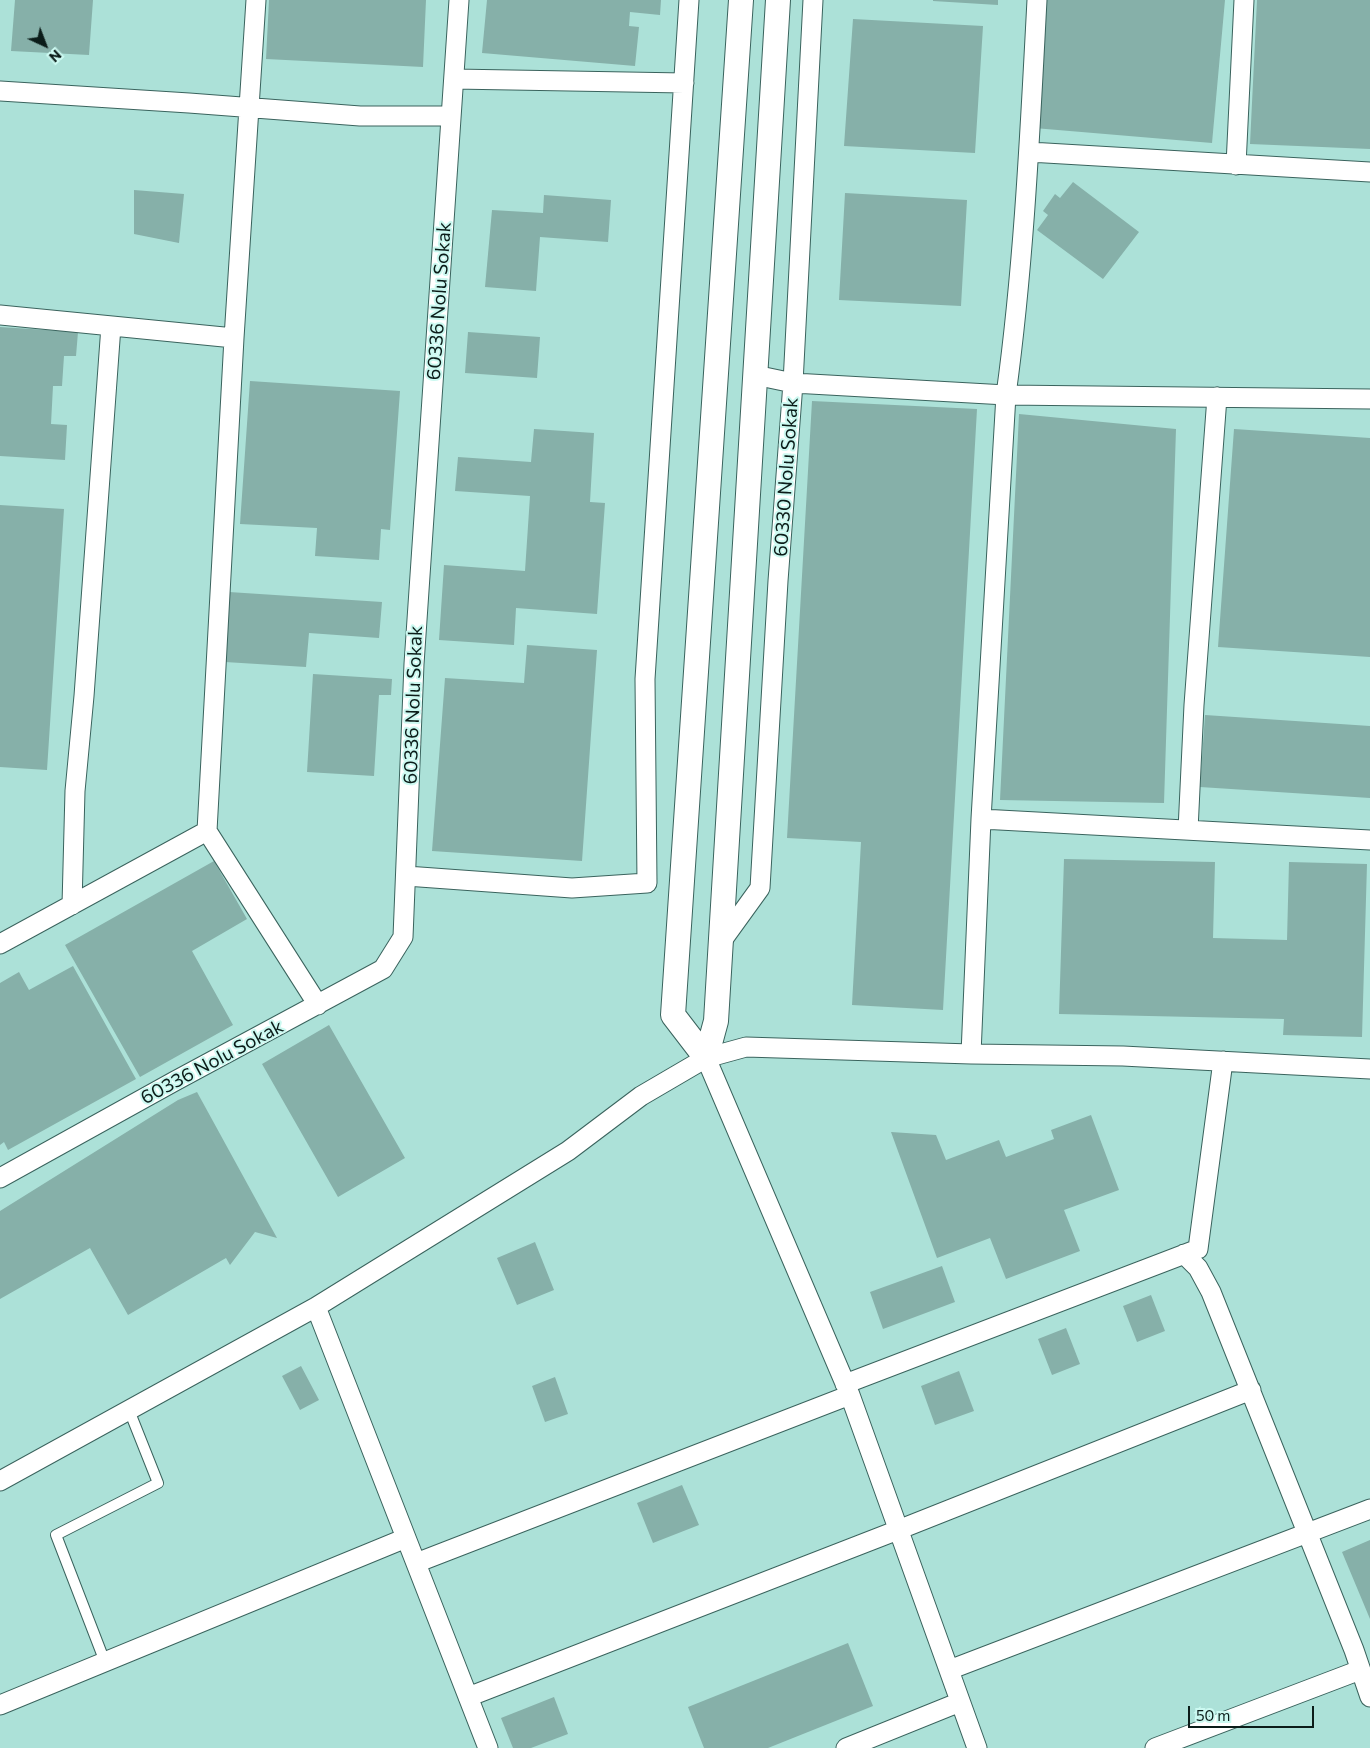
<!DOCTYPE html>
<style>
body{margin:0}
#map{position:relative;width:1370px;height:1748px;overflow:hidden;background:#bfece4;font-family:Commissioner,sans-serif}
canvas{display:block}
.north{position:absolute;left:20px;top:20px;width:50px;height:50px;-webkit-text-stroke:4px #ccf9f1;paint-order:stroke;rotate:137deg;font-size:14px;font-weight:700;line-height:20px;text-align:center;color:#0b1c19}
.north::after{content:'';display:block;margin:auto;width:18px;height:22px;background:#0b1c19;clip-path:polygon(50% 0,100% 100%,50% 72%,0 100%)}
.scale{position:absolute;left:1188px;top:1706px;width:126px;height:22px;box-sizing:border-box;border:2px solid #0b1c19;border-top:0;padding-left:6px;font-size:15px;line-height:18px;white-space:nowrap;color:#0b1c19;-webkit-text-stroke:4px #ccf9f1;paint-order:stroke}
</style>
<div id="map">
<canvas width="1370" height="1748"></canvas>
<div class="north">N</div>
<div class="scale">50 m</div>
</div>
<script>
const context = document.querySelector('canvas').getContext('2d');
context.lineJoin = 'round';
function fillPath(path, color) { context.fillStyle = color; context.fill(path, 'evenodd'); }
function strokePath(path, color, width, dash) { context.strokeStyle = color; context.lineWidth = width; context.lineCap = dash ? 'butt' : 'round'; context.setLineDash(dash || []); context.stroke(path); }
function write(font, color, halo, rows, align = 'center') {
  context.font = font + ' Commissioner,sans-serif'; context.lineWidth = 4; context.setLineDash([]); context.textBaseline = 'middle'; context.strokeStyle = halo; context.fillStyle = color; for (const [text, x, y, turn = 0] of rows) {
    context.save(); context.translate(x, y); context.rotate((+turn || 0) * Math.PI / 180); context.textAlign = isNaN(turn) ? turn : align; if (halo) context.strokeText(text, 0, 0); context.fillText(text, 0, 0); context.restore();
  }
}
const built = new Path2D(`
 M0,0H1370V1748H0Z`);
const building = new Path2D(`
 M15,0H93L89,55L11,51Z
 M269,0H426L423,67L266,59Z
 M487,0H661L660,15L630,12L629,26L639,27L635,66L482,53Z
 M933,0H998V5L933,1Z
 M1046,0H1225L1212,143L1034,128Z
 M1257,0H1370V149L1250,144Z
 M853,19L983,26L975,153L844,146Z
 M1073,182L1139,232L1103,279L1037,230L1048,215L1043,211L1055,194L1060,198Z
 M134,190L184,194L179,243L134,234Z
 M845,193L967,200L961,306L839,300Z
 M544,195L611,200L608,242L540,237L536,291L485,287L492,210L543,213Z
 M0,327L78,332L76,356H64L62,386H53L51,424L67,425L65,460L0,456Z
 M468,332L540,337L537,378L465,373Z
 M250,381L400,391L390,530L381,529L379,560L315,556L317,528L240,524Z
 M812,401L977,409L943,1010L852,1005L861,842L787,838Z
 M1019,414L1176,429L1164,803L1000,800Z
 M534,429L594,433L590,502L605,503L597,614L516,608L514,645L439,640L444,565L525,571L530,496L455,491L458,457L531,462Z
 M1234,429L1370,438V657L1218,647Z
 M0,505L64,509L47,770L0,767Z
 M229,592L382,602L379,638L309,633L306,667L225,662Z
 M527,645L597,650L582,861L432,851L445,678L524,683Z
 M313,674L392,679L391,695H379L374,776L307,772Z
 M1205,715L1370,726V798L1200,787Z
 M1064,859L1215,862L1213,938L1287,940L1289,862L1367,864L1362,1037L1283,1035L1284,1019L1059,1014Z
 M214,861L247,919L192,951L233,1025L140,1077L65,945Z
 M73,966L136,1079L8,1150L4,1142L0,1145V983L19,972L29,990Z
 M329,1025L405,1158L338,1197L262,1064Z
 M197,1092L277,1238L255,1232L230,1265L226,1258L128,1315L90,1248L0,1299V1211L178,1100Z
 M1091,1115L1119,1190L1064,1210L1080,1251L1006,1279L990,1238L937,1258L891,1132L936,1135L946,1160L999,1140L1006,1157L1054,1139L1051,1130Z
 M535,1242L554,1290L517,1305L497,1258Z
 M942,1266L955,1302L883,1329L870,1292Z
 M1151,1295L1165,1331L1137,1342L1123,1306Z
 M1066,1328L1080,1364L1052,1375L1038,1339Z
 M301,1366L319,1400L300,1410L282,1376Z
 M959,1371L974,1411L935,1425L921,1386Z
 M555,1377L568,1414L545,1422L532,1386Z
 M682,1485L699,1525L653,1543L637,1503Z
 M1370,1540V1619L1342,1552Z
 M848,1643L873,1706L768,1748H704L688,1707Z
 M554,1697L568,1734L531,1748H513L501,1718Z`);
const service = new Path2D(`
 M105,1662L56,1535L158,1483L129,1410`);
const minor = new Path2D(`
 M256,0L234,338L207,831L318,1005
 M454,79L684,83
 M0,91L189,103L360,116H451
 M1029,152L1370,172
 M1236,165L1244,0
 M0,315L234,338
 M755,375L793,383L1006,395L1370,399
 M981,819L1370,840
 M1188,830L1194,705L1217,397
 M406,876L572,888L647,883L645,679L689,0
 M72,905L75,791L84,696L111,326
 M721,942L760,888L778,581L793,383L813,0
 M0,944L207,831
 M971,1054L981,819L1006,395C1024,264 1030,132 1037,0
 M706,1058L850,1395L977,1748
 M0,1178L175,1081L383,969L403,937L414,664L459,0
 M1184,1254L1198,1268L1211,1292L1354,1650L1370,1697
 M316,1307L488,1748
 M845,1384L1198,1249L1223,1061
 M0,1481L316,1307L568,1151L641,1096L706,1058L746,1047L971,1054L1123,1056L1370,1069
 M416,1563L850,1395
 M949,1670L1370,1509
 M468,1697L898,1530L1251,1390
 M0,1705L406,1538
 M846,1748L960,1702
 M1155,1748L1360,1670`);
const tertiary = new Path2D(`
 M706,1058L673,1015L741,0
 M706,1058L716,1021L778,0`);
const streetNames = [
 ["60336 Nolu Sokak",439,301,-86],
 ["60330 Nolu Sokak",786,477,-86],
 ["60336 Nolu Sokak",413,705,-88],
 ["60336 Nolu Sokak",212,1062,-28]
];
fillPath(built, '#ace1d8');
fillPath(building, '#86b0a9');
strokePath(service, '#3a635d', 12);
strokePath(minor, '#3a635d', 21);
strokePath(tertiary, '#3a635d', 26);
strokePath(service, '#fff', 10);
strokePath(minor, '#fff', 19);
strokePath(tertiary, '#fff', 24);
write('19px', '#0b1c19', '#ccf9f1', streetNames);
</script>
